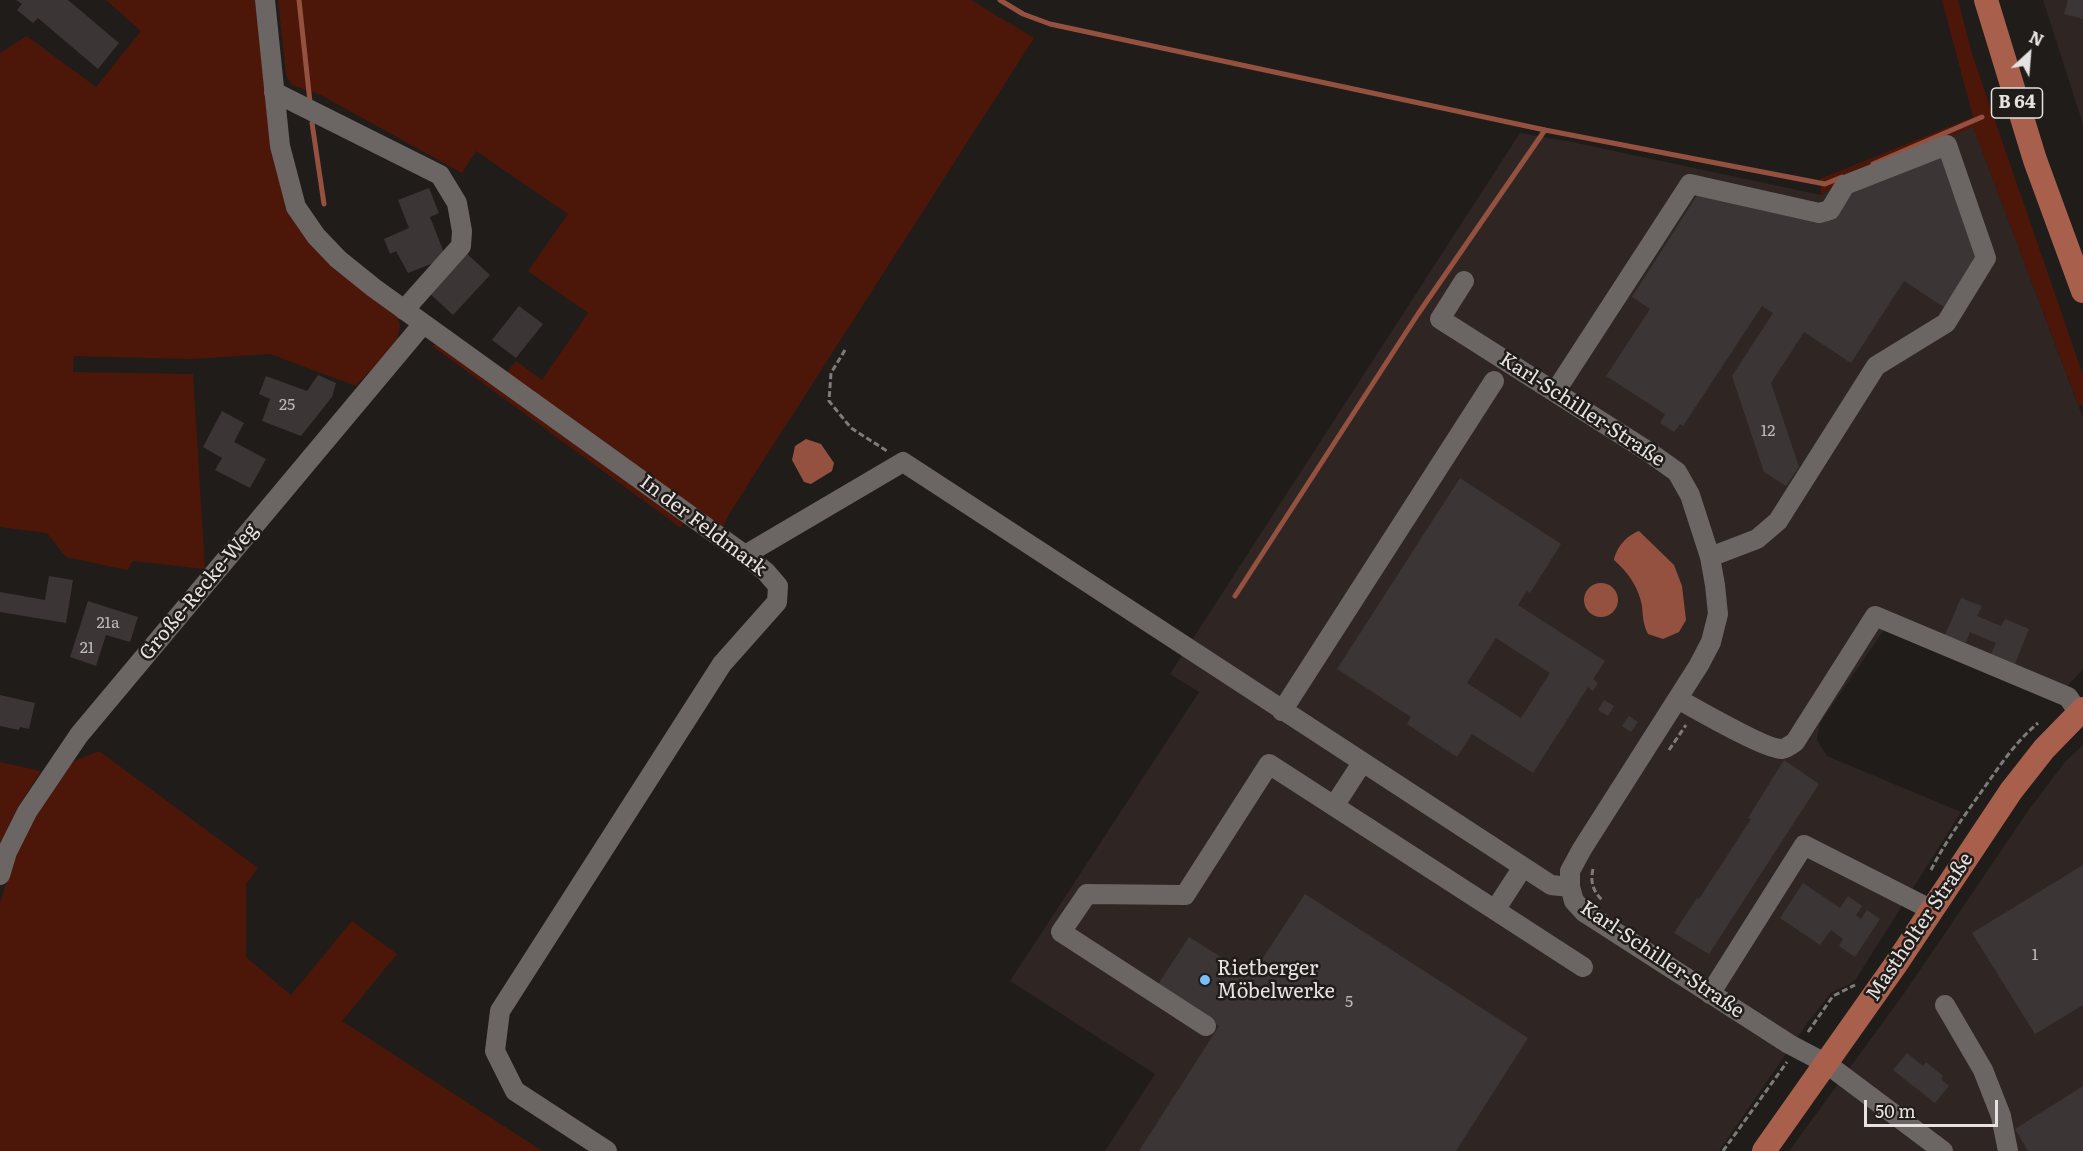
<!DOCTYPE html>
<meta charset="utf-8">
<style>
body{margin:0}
#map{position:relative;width:2083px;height:1151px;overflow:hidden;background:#201c1a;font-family:Literata,serif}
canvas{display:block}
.north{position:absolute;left:1999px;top:24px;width:60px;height:60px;-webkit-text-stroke:4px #201c1a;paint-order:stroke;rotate:26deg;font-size:16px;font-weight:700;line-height:24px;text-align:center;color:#e5e2e1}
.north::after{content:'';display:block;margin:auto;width:21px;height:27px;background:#e5e2e1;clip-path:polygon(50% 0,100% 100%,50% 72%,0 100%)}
.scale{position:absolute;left:1864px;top:1100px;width:134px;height:27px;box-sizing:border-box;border:3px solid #e5e2e1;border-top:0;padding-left:8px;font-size:18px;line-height:21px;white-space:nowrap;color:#e5e2e1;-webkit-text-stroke:4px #201c1a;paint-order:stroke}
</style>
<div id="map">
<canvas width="2083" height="1151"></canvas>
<div class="north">N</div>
<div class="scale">50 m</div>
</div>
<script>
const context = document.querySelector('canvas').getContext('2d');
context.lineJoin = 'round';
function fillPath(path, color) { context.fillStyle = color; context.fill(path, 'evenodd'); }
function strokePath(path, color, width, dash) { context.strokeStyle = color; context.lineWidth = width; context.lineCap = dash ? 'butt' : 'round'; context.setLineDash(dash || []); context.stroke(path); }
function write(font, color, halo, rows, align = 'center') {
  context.font = font + ' Literata,serif'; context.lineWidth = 5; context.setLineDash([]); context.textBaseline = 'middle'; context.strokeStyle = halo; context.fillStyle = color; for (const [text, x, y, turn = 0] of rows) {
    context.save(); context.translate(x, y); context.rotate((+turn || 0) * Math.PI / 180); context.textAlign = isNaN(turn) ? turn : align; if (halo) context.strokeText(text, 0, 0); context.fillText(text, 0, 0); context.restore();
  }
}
const built = new Path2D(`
 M2043,0H2083V124Z
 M1973,126L2083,418V669L2056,699L1884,630L1820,723L1817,740L1827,756L1961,812L1856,979L1850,984L1832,992L1827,998L1808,1022L1719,1151H1105L1155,1074L1010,981L1199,692L1170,674L1520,133L1572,142L1821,195L1844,180Z
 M2083,745V1151H1789L1905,992L2028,811L2065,762Z`);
const green = new Path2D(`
 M106,0H255L271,150L287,207L398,317L400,325L397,341L356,386L270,354L192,359L74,356L73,372L193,374L205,569L133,561L127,570L66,557L47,533L0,527V53L27,36L96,87L141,31Z
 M278,0H971L1034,38L729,514L723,527L700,515L507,372L516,361L542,380L588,313L528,271L568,214L476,151L462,173L321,95L292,85L286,75Z
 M1942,0H1958L1972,54L2083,375V404L2079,407L1973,127L1844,180L1821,195L1820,179L1973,117Z
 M439,343L684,519L681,528L432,346Z
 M99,751L258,868L246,884V957L291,995L352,921L397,954L342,1021L542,1151H0V903L13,860L33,816L54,783L74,761Z
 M0,762L41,771L18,807L0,843Z`);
const water = new Path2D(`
 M806,439L821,444L834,463L832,471L811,484L804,482L792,460L795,446Z
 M1639,531L1674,565L1682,586L1686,620L1679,632L1663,639L1648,634C1643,624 1643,617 1642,606C1639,588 1628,572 1614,560C1616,548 1627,535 1639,531Z
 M1584 600a17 17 0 1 1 34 0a17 17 0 1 1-34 0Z`);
const stream = new Path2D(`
 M299,0L310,102
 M1000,0L1023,14L1050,24L1545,130L1825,184L1842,177
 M312,123L324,204
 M1873,164L1982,117
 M1235,596L1418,314L1545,130`);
const building = new Path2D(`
 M16,0H68L119,43L98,69L38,18L33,23L17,10L22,4Z
 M2068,0H2083V19L2064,14Z
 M1943,152L1978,256L1944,307L1904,281L1851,363L1804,332L1771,383L1799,467L1786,486L1764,472L1732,376L1773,313L1762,306L1683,426L1680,424L1674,432L1660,423L1665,414L1606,376L1650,309L1632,297L1701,189L1719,201L1722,197L1832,221L1852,190Z
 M429,188L439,213L430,217L446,258L408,273L396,251L390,254L384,239L409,228L398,200Z
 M464,251L490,275L453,315L428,292Z
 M519,306L543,324L516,358L492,340Z
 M318,375L336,383L332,397L301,436L262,421L270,399L259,394L266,376L307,391Z
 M222,411L244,423L234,442L266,459L250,488L215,470L222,458L203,447Z
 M1460,478L1561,544L1530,593L1527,591L1518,605L1605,661L1593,679L1598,683L1593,691L1588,687L1533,773L1472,734L1457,757L1407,724L1411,717L1337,669ZM1496,638L1550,673L1521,718L1467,683Z
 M49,576L73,580L66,623L0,612V592L45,600Z
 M1961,598L1982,606L1977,616L2001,626L2005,619L2029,629L2015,664L1991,654L1996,643L1970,632L1966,643L1945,635Z
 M88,601L138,617L130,642L106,635L96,666L70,657Z
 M0,695L35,703L29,729L20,727L19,730L0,726Z
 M1604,700L1614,706L1608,716L1598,710Z
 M1629,716L1638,722L1631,732L1622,726Z
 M1784,760L1819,784L1709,954L1674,933L1697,898L1699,899L1751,819L1748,818Z
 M2083,865V1005L2035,1034L1972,933Z
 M1803,883L1840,908L1848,896L1862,906L1856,915L1861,919L1867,910L1880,919L1855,957L1839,946L1843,939L1831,930L1820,945L1780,918Z
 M1305,894L1528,1038L1456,1151H1139L1219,1026L1157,986L1189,937L1251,976Z
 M1907,1053L1923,1066L1926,1062L1943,1076L1941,1079L1949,1086L1935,1103L1893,1070Z
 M2083,1086V1151H2028L2015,1129Z`);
const path = new Path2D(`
 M845,350L831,373L829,401L851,428L887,451
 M1669,750L1686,725
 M1593,869C1590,882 1593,891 1602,900
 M1931,870C1944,844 1962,819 1979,795C1997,770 2014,743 2038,723
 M1808,1032L1833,996L1855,985
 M1723,1151L1787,1062`);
const minor = new Path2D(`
 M265,0L280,146L296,207L316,236L338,259L374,288L745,555L766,572L778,586L777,602L722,664L500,1011L495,1051L515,1091L607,1151
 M274,92L440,175L457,203L462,231L461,246L404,310
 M1464,281L1440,319L1649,452L1677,472L1690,495L1710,557L1715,585L1718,614L1711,642L1699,665L1582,849L1570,871V887L1574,901L1584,912L1789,1044L1827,1064L1943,1151
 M1555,392L1690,184L1819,213L1830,210L1845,185L1947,145L1986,258L1946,323L1876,366L1778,521L1757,539L1710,557
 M745,555L903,462L1551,885L1570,887
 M1678,699C1696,709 1767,750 1782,749C1787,748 1791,745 1795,742L1875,616L2068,697L2079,713
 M1282,711L1494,381
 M1334,806L1362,763
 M0,875L7,852L27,812L79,735L423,324
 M1495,910L1583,967
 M1710,994L1804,845L1932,910
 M1945,1005L1983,1070L2001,1116L2008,1151
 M1206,1026L1061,932L1087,894L1185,895L1269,764L1495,910L1523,867`);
const major = new Path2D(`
 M1986,0L2035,160L2083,291
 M1764,1151L1896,964L2011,791L2044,749L2083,709`);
const markers = [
 [1205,980,6,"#7abef8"]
];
const numberNames = [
 ["25",287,405],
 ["12",1768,431],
 ["21a",108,623],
 ["21",87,648],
 ["1",2035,955],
 ["5",1349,1002]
];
const shields = [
 [2017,103,51]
];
const shieldNames = [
 ["B 64",2017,103]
];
const streetNames = [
 ["Karl-Schiller-Straße",1582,410,33],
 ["In der Feldmark",703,526,37],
 ["Große-Recke-Weg",199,592,-50],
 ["Mastholter Straße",1920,927,-56],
 ["Karl-Schiller-Straße",1662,960,34]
];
const poiNames = [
 ["Rietberger",1217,969],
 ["Möbelwerke",1217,992]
];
fillPath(built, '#2f2522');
fillPath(green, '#4c1709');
fillPath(water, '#945140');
strokePath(stream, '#945140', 5);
fillPath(building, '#3b3635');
strokePath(path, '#7f7b7a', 3, [6, 3]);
strokePath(minor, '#6b6564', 20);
strokePath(major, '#a8604d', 24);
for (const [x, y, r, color] of markers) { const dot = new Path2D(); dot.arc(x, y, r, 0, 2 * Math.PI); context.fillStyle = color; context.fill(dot); strokePath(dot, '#201c1a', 2); }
write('16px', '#bab7b6', null, numberNames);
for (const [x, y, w] of shields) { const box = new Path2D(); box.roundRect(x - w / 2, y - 15, w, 30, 4.5); context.fillStyle = '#201c1a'; context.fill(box); strokePath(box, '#e5e2e1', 1.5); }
write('bold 18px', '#e5e2e1', null, shieldNames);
write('20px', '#e5e2e1', '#201c1a', streetNames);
write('20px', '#e5e2e1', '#201c1a', poiNames, 'left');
</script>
